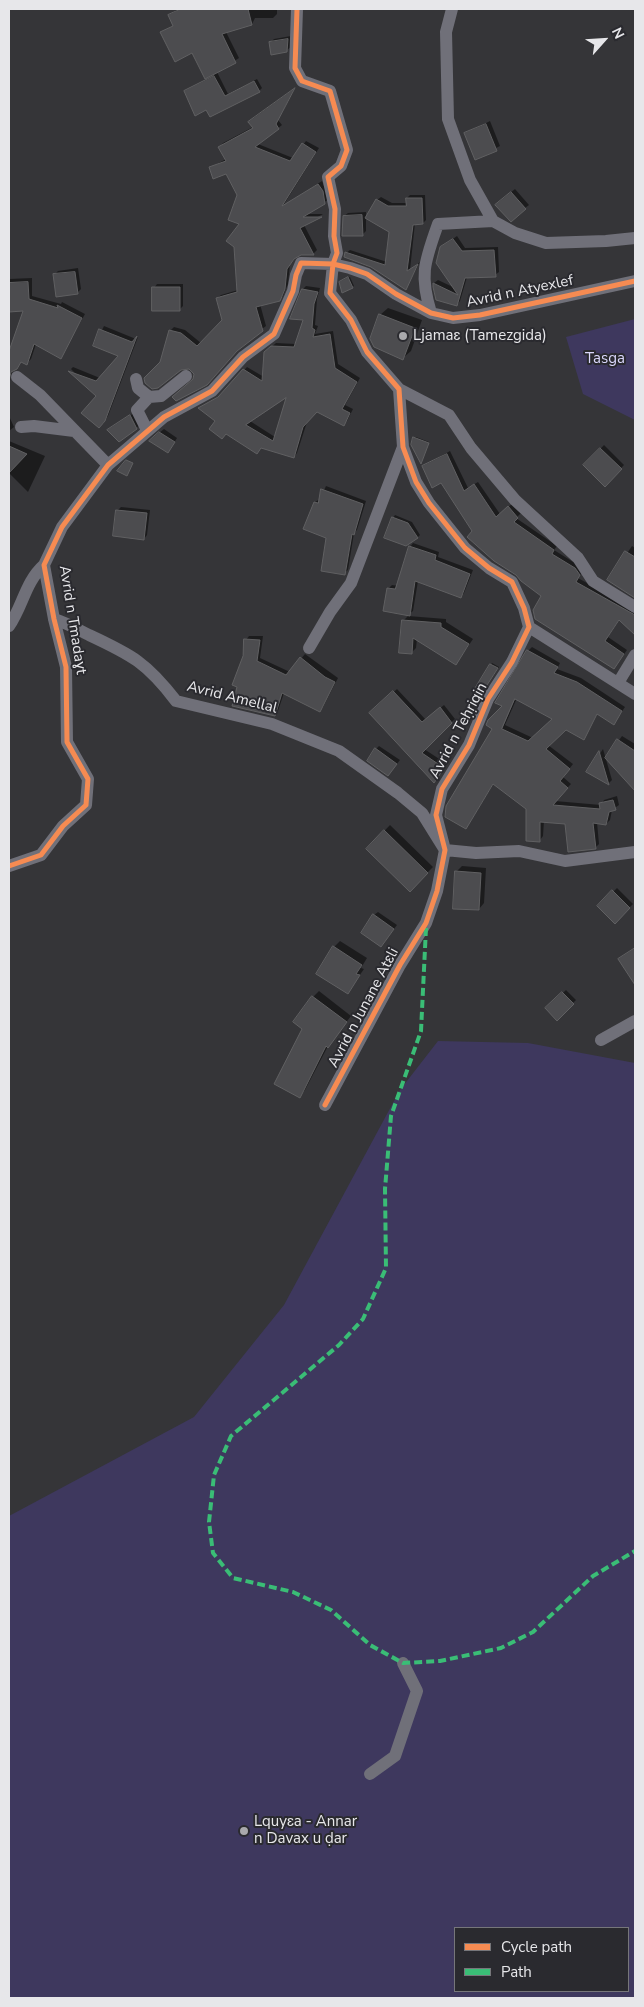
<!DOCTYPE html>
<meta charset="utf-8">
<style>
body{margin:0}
#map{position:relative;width:644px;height:2007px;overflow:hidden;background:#353538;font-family:"Nunito Sans",sans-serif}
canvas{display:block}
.frame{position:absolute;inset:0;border:10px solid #e7e7ea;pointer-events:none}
.legend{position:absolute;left:454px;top:1927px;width:175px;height:65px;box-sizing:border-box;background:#2a2a2f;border:1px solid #76767a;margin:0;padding:6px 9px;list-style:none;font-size:15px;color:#e7e7ea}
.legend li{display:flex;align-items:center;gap:10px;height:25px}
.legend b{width:25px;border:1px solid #76767a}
.north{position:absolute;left:579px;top:15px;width:50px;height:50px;-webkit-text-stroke:4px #2a2a2f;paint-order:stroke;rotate:64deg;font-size:14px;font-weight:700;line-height:20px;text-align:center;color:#e7e7ea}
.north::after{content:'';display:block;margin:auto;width:18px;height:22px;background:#e7e7ea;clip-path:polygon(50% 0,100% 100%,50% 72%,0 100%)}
</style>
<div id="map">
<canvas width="644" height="2007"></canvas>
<div class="frame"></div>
<ul class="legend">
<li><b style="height:6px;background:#f68b52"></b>Cycle path</li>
<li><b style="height:6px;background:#3abd76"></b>Path</li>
</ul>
<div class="north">N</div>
</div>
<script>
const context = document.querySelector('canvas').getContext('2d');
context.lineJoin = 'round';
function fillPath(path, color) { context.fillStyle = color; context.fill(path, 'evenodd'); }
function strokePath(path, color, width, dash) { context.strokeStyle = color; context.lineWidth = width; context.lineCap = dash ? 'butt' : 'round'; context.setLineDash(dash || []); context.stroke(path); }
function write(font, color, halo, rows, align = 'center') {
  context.font = font + ' "Nunito Sans",sans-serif'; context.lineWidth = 4; context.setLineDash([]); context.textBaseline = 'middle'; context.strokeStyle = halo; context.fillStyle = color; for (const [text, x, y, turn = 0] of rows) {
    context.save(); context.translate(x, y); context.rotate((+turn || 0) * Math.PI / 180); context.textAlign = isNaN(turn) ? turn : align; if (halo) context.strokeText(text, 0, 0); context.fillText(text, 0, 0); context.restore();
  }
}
const green = new Path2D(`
 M635,319V420L583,394L566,337Z
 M438,1041L528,1043L635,1063V1998H9V1516L194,1417L284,1305L400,1090ZM455,1928H628V1991H455Z`);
const shadow = new Path2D(`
 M178,9H277V14L273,18H255L252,24L226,32L239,58L217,72L228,94L257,79L262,88L259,91L206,108L186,92L207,79L193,52L162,32L174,25L169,15Z
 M291,36V47L287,50L270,43L274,39Z
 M296,87L278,120L282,125L258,144L293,158L306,141L319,148L283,206L322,181L329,199L306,214H323L304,225L317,250L314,253L298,255L290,264L288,284L283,296L279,300L260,304L266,326L195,379V374L190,367L161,363L170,331L174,327L185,330L201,343L223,321L217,298L221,295L238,290L241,224L238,195L226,173L210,168L226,159L220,147L223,143L253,127V118Z
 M490,121L500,146L476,158L465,134Z
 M515,189L529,205L525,208L500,201Z
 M410,195H425L426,220L423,223H415L410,270L420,262L406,288L372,266L346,253L350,250L387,262L390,232L377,200L381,197L392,203H407V198Z
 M366,212V231L363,234L344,216L348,213Z
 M457,236L465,248L498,247L499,272L495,275L467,277L460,301L457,305L437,299L434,283L438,280L455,288L446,244Z
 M78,268L81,289L77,293L54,275L58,271Z
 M350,277L354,286L352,287L342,280Z
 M32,278V296L61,304L62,302L85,314L61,357L36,344L31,359L27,363L22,361L13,369L9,385V354L25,310H9V279Z
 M157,284H183V306L179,310L154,288Z
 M306,286L320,288L317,299L315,325L318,326L315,334L333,331L338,364L360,378L345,405L353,409L347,421L343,424L317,410L307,422L297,453L294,457L216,421L200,408L222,394L247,367L264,377L269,349L276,343L296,344L304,319L303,289ZM288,395L275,437L250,421Z
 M388,308L422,320L411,351L403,358L380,315Z
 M104,326L136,339L138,337L108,416L103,424L97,396L71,369L73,367L100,378L120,356L94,346Z
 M134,413L140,425L120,441L112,427Z
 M9,416L14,427L9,431Z
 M164,429L177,438L171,448L154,437Z
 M416,437L429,442L421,462L414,438Z
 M9,441L45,456L28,492L9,473Z
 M604,445L624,465L605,485L585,465Z
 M450,451L468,488L478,482L500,514L512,504L521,513L516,518L557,546L554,550L578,565L583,571L578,578L635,610V634L620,619L608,637L627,650L617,664L517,574L494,560L469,537L474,531L441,482L423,466Z
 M326,486L366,501L357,530L354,533L348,570L344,573L315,502L320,499Z
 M121,507L150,510L147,535L144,539L118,510Z
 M395,515L412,522L420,535L417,538L393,518Z
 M413,543L439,552L438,557L473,570L464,593L461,597L418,581L413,611L409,614L388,589L392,585L398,586L410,547Z
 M632,546L635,548V596L609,580Z
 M408,616L446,619V622L473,639L456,664L417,639L416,648L411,653L403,621Z
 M249,636H263L260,658L290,672L305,654L338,678L323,707L320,710L284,693L278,711L275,715L244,656L246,640Z
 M532,647L560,663L557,669L581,678L625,707L614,723L598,713L583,738L566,729L548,745L573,764L563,777L571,784L555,801L601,805L604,800L617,796L619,805L612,810L610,820L606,824L597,822L599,844L595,848L566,822L544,821L543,836L540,840L527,808L494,783L466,828L493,728L528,651ZM517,698L554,718L533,738L505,725Z
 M492,663L499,667L482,693L475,692Z
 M397,689L426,720L444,705L455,719L424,749L447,764L434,782L371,713Z
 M622,736L635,744V789L606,758Z
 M379,746L400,760L388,775L376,749Z
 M603,749L612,780L608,784L588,772Z
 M390,825L433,867L410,890L367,849Z
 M462,866L486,868L484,903L479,909L456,872Z
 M617,888L633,904L615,922L599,906Z
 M378,912L397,925L381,946L374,915Z
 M340,941L367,958L361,968L364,969L348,992L334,947Z
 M566,990L576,1000L557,1019L547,1008Z
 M319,991L351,1016L328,1046L305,1090L300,1096L304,1029L313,997Z`);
const building = new Path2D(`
 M181,9H248L252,25L222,34L236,63L205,79L192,53L175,62L160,32L173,26L168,15Z
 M288,39L287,52L271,55L269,42Z
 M214,76L225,96L254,81L260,92L210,117L206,110L195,116L184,91Z
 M295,88L276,124L279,129L255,147L290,161L302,143L316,152L282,206L318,184L323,191L325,204L303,217H322L300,228L314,255H301L294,259L287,269L285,289L280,301L256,307L263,331L237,351L207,385L176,401L172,397L193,379L194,374L189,369L181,370L158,388L152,389L145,383L144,378L160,362L169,330L181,333L197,346L222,320L216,298L237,292L234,247L226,241L239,224L228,220L237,195L226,174L213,179L209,167L226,161L218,147L253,128L248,122Z
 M486,124L497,151L475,160L464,133Z
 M511,192L526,209L511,222L495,205Z
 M406,198H422L423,224L413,225L407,271L418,264L406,290L371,267L344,257L345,252L385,265L389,232L365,218L376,199L388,206H406Z
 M362,215L363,236H342L343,216Z
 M453,239L462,251L494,250L496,277L465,278L457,306L436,300L433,287V283L458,295L436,263L440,247Z
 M75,272L78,294L56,297L53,274Z
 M348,277L353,288L342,293L339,282Z
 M28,282L29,299L58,308L57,305L82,318L61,359L34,344L27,365L21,362L17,369L11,372L9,382V351L23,311L9,312V283Z
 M152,287H180V311H152Z
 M302,289L318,292L314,304L312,328L315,330L313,337L330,334L335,368L357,382L342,409L350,413L344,426L317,412L303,427L294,458L261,448L257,454L226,434L222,439L209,429L215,421L198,408L218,397L243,369L262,381L264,352L271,346L294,347L303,320L290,319ZM286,398L273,441L246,425Z
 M379,314L415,328L403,360L374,347L370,339Z
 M99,329L132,342L137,336L105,421L99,428L81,413L96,396L68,371L96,381L118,356L93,346Z
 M130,415L137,429L119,442L107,430Z
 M159,432L175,442L168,453L149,441Z
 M413,437L429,443L421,464L411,445Z
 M9,446L27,454L9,473Z
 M600,448L622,469L605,487L583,465Z
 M447,454L464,491L474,484L496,517L508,506L518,518L514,522L554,550L552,554L575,568L580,575L576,582L635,615V635L619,620L605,641L624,654L614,669L535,619L533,610L541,596L521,581L516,575L494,561L467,537L472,531L441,483L432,488L422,466Z
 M126,460L133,463L127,476L117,471Z
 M321,489L363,504L354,535L352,534L345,575L321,571L326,538L303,529L314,502L318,503Z
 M116,510L147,513L144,540L113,536Z
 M392,517L408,523L418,538L406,546L384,538Z
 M409,546L436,555L435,560L470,574L461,598L415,581L410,616L383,611L387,588L395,589Z
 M625,551L635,557V598L607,580Z
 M402,620L441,623V627L469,644L456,665L413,638L412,654L399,653Z
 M244,639L260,640L257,661L286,675L300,657L325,677L335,682L320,712L282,693L275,716L232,706L237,687L232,685L243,656Z
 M527,650L558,667L554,673L577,682L622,711L614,725L597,714L584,740L566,730L546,749L570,769L560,781L568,788L553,805L600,809L599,803L613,800L616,810L609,812L606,825L593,823L596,849L568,852L565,824L540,822V842L526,841V809L493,784L466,829L445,817L446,806L492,729L486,725L488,720L502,706L495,703ZM515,699L552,719L528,741L502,729Z
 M490,664L498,668L480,696L473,692Z
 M393,691L422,722L440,707L452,723L422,753L444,768L434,783L369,713Z
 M617,739L635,751V791L605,758Z
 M375,748L397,764L388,776L367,761Z
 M599,751L609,785L586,772Z
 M384,830L428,873L410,892L366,849Z
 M455,871L481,873L479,910L453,909Z
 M612,890L630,908L615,924L597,906Z
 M373,914L394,929L381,947L361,933Z
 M333,946L362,965L356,974L360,975L348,994L316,974Z
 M635,948V985L618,959Z
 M562,992L574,1004L557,1021L545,1008Z
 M312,996L347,1022L328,1048L326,1046L300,1098L274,1084L302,1029L293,1022Z`);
const street = new Path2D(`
 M297,9L295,68L302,81L330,91L347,150L341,166L328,177L335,209L334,236L337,253L333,264L330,293L351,320L367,352L399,389L403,447L416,482L429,503L465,548L489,568L512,582L524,608L529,627L512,662L488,699L469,745L442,789L436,815L445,850L437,891L426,923L400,965L325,1105
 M452,9L446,32L448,119L470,180L493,221L515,233L546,243L606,241L635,238
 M431,313C419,274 425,261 438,224L493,221
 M17,377L40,395L108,465
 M136,379L138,388L149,397L137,410L147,430
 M399,389L449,415L471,448L515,500L578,558L593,581L635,607
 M149,397L161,396L186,376
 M21,427L34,426L74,431
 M54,619C67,623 77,629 89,635C132,655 147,663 176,701L272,724L339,751L398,793L422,813L445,850L476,853L519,851L565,861L635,852
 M9,626C23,606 25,582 44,565
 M529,627L635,694
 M309,648L330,612L351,583L403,447
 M618,683L635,655
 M9,866L41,855L63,826L86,805L88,779L67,742L66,667L54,619L44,565L62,527L108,465L164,417L212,391L243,357L274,334L293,291L296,275L301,263L333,264L350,268L367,274L396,294L431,313L453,318L480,315L635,281
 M601,1040L635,1021
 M370,1774L395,1756L417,1691L403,1663`);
const quiet = new Path2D(`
 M426,928L421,1031L391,1116L385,1189L386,1268L363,1319L339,1345L231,1436L214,1475L209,1522L213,1553L233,1578L293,1592L331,1610L370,1645L403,1663L440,1661L501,1648L533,1632L593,1576L635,1551`);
const cycleway = new Path2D(`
 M297,9L295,68L302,81L330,91L347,150L341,166L328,177L335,209L334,236L337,253L333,264L330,293L351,320L367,352L399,389L403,447L416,482L429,503L465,548L489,568L512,582L524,608L529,627L512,662L488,699L469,745L442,789L436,815L445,850L437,891L426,923L400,965L325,1105
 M9,866L41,855L63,826L86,805L88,779L67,742L66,667L54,619L44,565L62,527L108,465L164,417L212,391L243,357L274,334L293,291L296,275L301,263L333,264L350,268L367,274L396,294L431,313L453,318L480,315L635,281`);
const markers = [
 [403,336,5,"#a9a9ac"],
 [244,1831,5,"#a9a9ac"]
];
const streetNames = [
 ["Avrid n Atyexlef",520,292,-12],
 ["Avrid n Tmadaɣt",72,620,81],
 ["Avrid Amellal",232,698,14],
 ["Avrid n Teḥṛiqin",459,731,-62],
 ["Avrid n Junane Atɛli",364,1008,-62]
];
const poiNames = [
 ["Ljamaɛ (Tamezgida)",413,336],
 ["Lquyɛa - Annar",254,1822],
 ["n Davax u ḍar",254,1839]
];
const parkNames = [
 ["Tasga",605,359]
];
fillPath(green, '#3e385e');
fillPath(shadow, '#0007');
fillPath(building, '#4c4c4f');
strokePath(building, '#606062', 1);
strokePath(street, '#707079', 12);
strokePath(quiet, '#3abd76', 4, [8, 4]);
strokePath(cycleway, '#f68b52', 5);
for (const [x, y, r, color] of markers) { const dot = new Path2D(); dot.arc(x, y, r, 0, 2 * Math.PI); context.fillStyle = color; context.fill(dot); strokePath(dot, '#2a2a2f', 2); }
write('15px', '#e7e7ea', '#2a2a2f', streetNames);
write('15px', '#e7e7ea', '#2a2a2f', poiNames, 'left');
write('15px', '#dad7fc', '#2a2a2f', parkNames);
</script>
